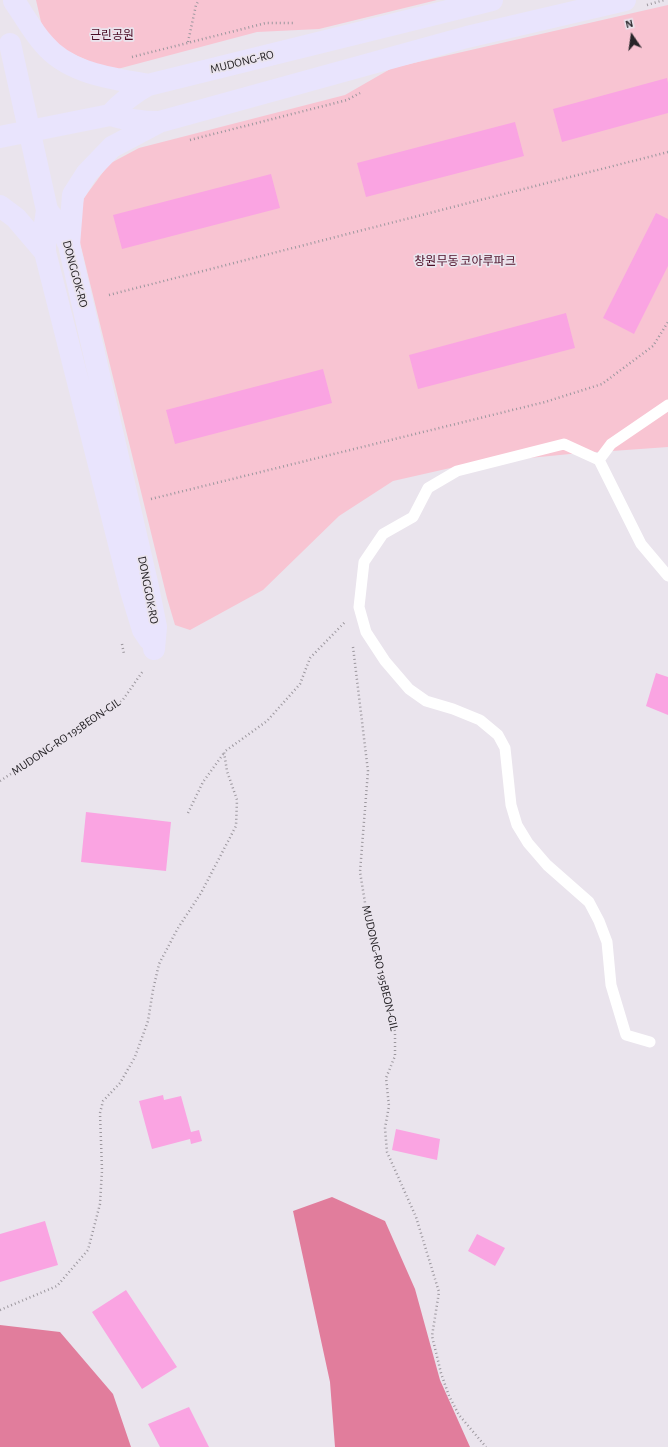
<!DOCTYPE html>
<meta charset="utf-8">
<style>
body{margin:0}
#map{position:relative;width:668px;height:1447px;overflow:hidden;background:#eae4ed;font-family:"Alegreya Sans",sans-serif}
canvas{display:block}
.north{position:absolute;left:612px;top:16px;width:40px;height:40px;-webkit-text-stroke:3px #eae4ed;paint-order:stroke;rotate:347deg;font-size:11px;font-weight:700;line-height:16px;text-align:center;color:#282529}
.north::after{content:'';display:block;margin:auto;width:14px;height:18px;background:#282529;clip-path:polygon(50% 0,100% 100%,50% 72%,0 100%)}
</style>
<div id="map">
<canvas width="668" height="1447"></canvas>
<div class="north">N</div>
</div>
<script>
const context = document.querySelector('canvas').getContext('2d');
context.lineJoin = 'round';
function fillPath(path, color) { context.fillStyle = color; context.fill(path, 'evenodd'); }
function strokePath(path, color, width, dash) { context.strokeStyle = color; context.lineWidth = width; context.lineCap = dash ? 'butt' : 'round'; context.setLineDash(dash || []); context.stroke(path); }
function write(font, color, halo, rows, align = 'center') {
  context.font = font + ' "Alegreya Sans","Noto Sans KR",sans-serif'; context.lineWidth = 3.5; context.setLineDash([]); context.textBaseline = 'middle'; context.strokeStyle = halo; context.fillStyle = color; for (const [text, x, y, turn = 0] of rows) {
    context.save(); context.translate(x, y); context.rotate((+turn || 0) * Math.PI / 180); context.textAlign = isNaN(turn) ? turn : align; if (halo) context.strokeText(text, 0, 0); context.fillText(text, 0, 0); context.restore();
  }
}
const green = new Path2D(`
 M36,0H437L319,29L257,32L110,71L54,45L41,22Z
 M668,5V447L570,454L468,464L393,481L339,516L263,590L190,630L175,625L167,598L77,230L84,198L109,164L139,148L345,95L392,68Z`);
const forest = new Path2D(`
 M332,1197L385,1221L415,1289L440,1380L470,1447H335L330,1382L293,1211Z
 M0,1325L60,1332L113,1394L131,1447H0Z`);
const building = new Path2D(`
 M667,78L668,83V113L562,142L553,109Z
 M515,122L524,156L366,197L357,163Z
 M271,174L280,208L122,249L113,215Z
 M656,213L668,219V266L634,334L603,318Z
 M566,313L575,348L418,389L409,355Z
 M323,369L332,403L175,444L166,410Z
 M656,673L668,677V715L646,706Z
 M86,812L171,822L166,871L81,862Z
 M163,1095L164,1100L181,1096L191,1132L199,1130L202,1141L191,1144L190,1139L152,1149L139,1101Z
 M396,1129L440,1139L437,1160L392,1150Z
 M45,1221L58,1265L0,1282V1234Z
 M477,1234L505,1248L495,1266L468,1251Z
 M126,1290L177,1367L142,1389L92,1312Z
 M189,1407L209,1447H160L148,1424Z`);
const path = new Path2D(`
 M647,5L664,0
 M188,42L196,5L199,0
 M132,57L266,23H294
 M190,140L347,100L360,93
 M109,295L668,152
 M151,499L545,402L602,384L653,346L668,322
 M122,644L124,654
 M353,647L368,771L360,872L368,921L395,1032V1056L386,1078L389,1106L385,1128L387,1152L416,1217L439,1292L432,1336L441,1373L449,1396L459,1415L486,1447
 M0,781L122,701L143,671
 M188,813L203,782L224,753
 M0,1310L57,1286L88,1250L100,1204L102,1170L100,1113L103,1101L120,1083L135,1057L148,1021L153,990L159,964L178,928L201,893L236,826L237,800L227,771L224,752L267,721L300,684L310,658L345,622`);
const lane = new Path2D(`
 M599,460L641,544L668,576
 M650,1042L626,1035L611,985L607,942L599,921L589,902L547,865L528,843L517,825L511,805L505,748L498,735L480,720L453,709L426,701L409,689L385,661L366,632L359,607L364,562L383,534L413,517L428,488L457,471L564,444L599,460L611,444L668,405`);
const secondary = new Path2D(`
 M14,1C24,15 32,31 44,44C69,74 112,78 148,85
 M10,44L47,210L63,232L69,245L148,587L156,627L154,649
 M110,115C127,120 142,122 159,122L467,37L625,0
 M0,137L110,115C122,102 133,93 148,85L492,0
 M0,206L16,218L45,252
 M47,210L45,224V252L131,591L143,630L149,639
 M69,245L73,195L87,173L112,147L159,122`);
const parkNames = [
 ["근린공원",112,35],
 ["창원무동 코아루파크",465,261]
];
const streetNames = [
 ["MUDONG-RO",242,62,-14],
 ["DONGGOK-RO",75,274,75],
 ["DONGGOK-RO",148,590,79],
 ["MUDONG-RO 195BEON-GIL",66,737,-34],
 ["MUDONG-RO 195BEON-GIL",380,968,77]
];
fillPath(green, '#f8c4d2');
fillPath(forest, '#e17d9c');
fillPath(building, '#faa4e2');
strokePath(path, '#9c979e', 2.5, [1, 3]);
strokePath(lane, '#fff', 11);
strokePath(secondary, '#e9e4fd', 22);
write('12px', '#4c0e27', '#eae4ed', parkNames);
write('12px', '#282529', '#eae4ed', streetNames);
</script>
